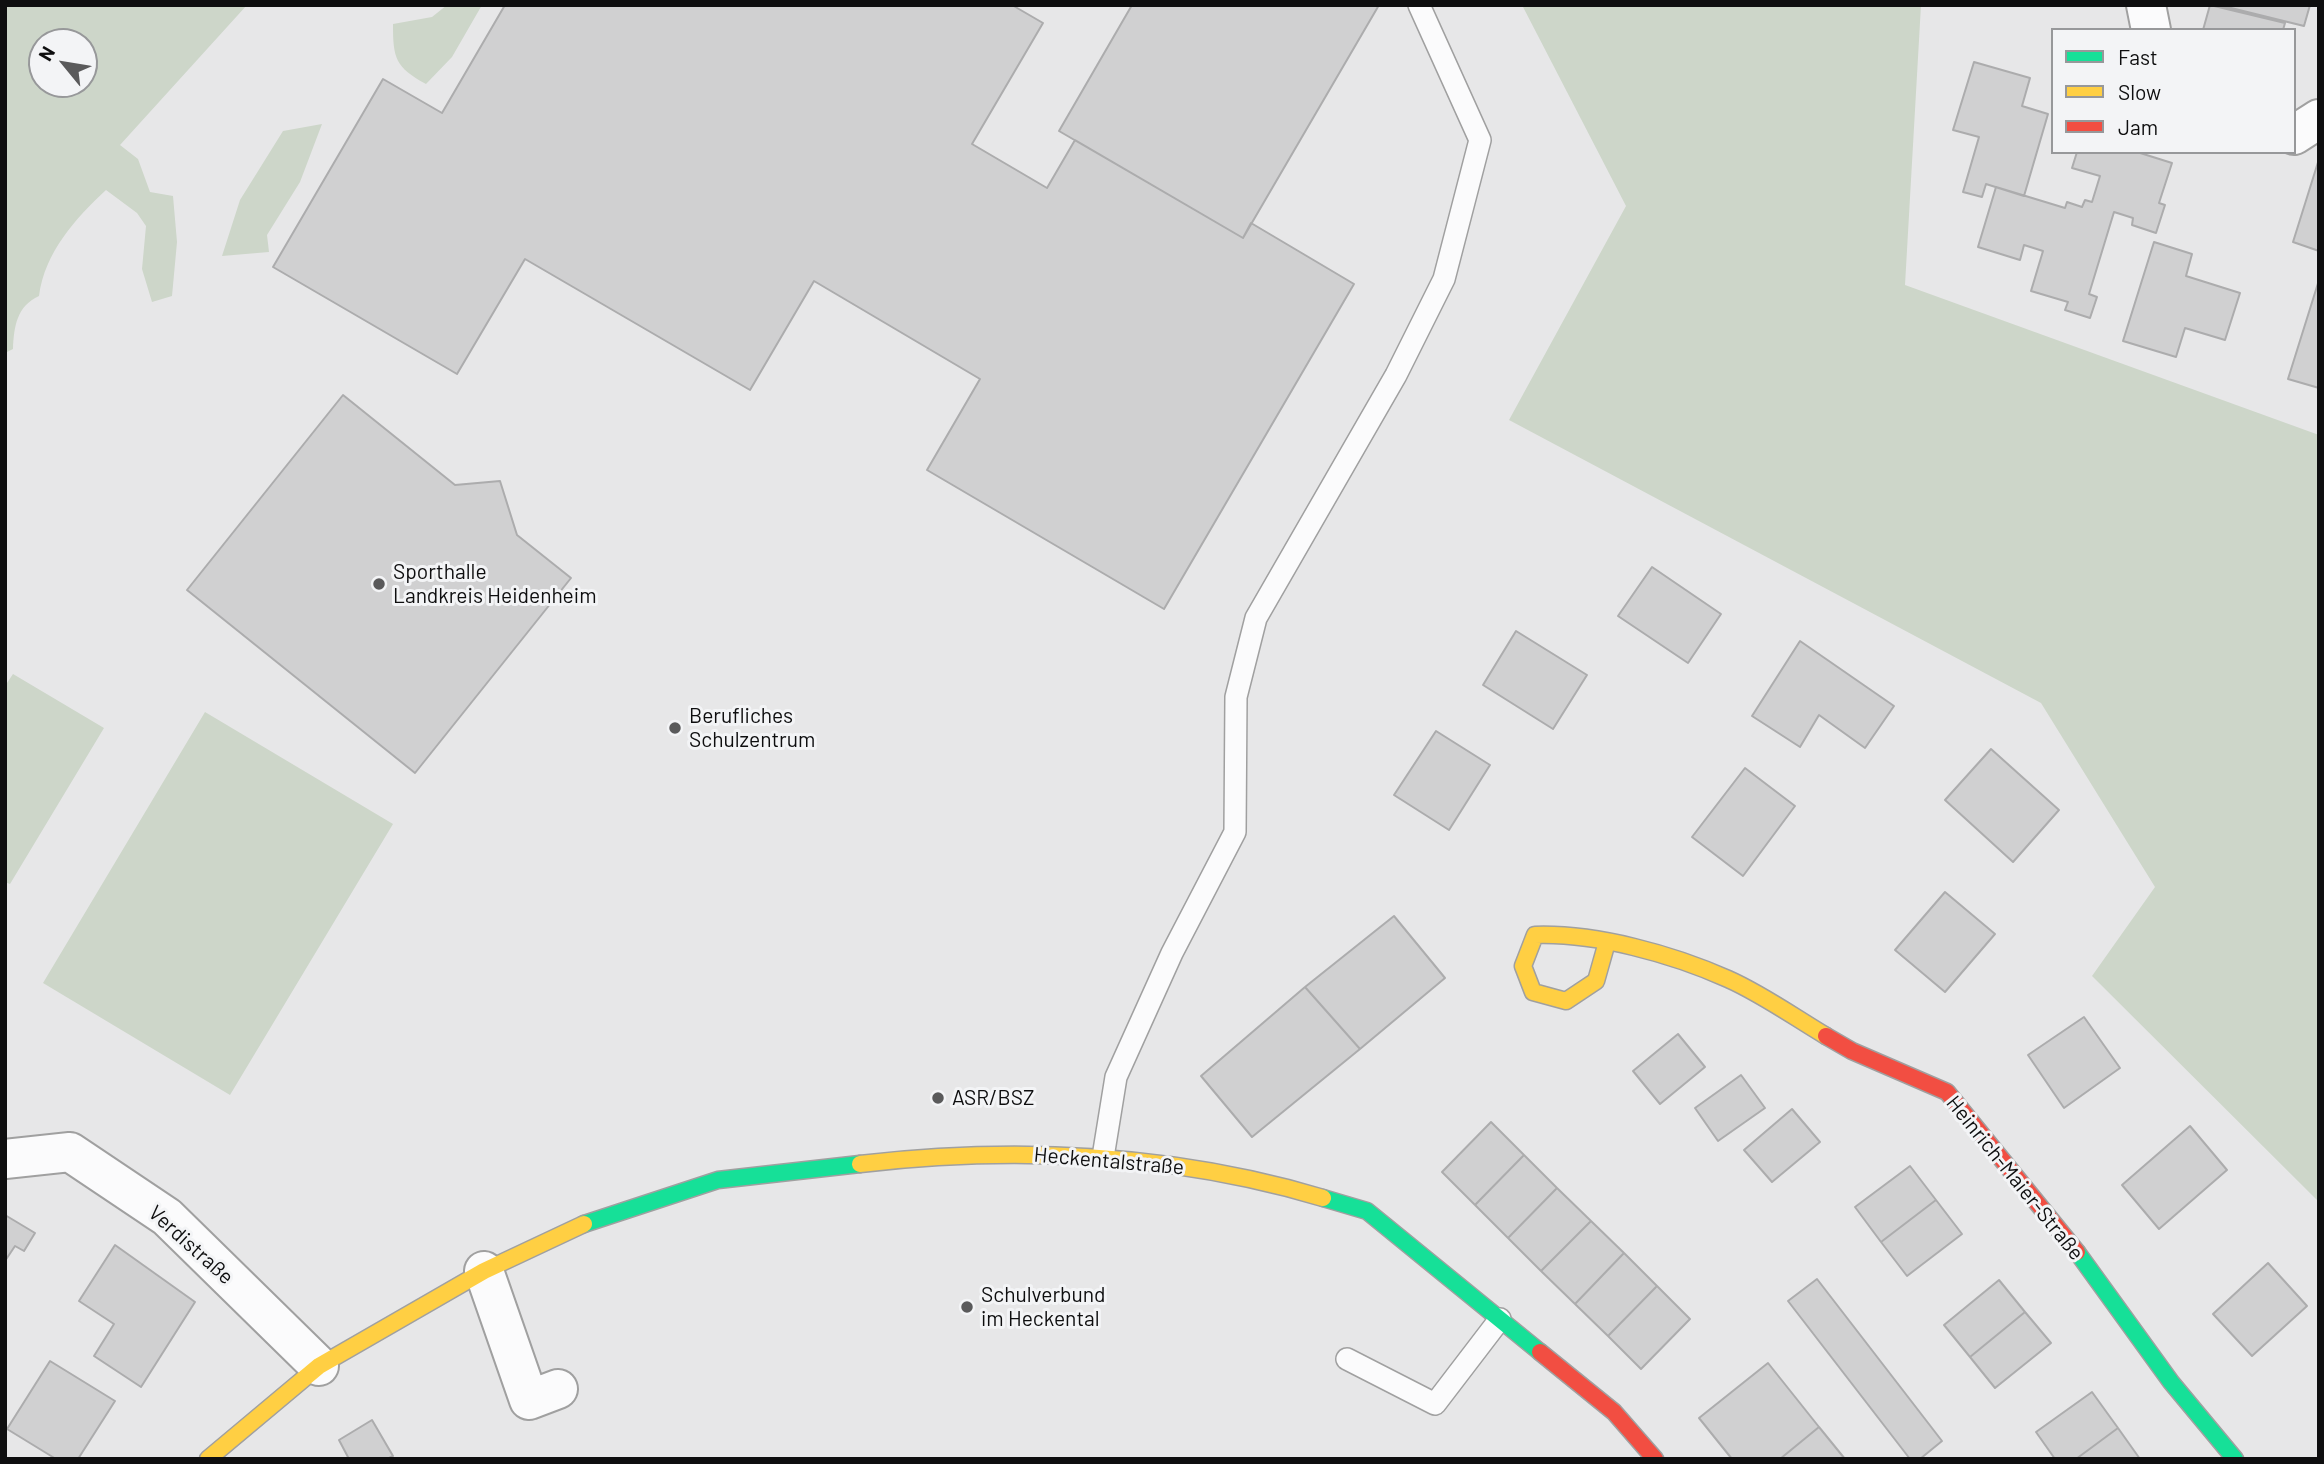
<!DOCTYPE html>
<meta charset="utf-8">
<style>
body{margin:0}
#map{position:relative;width:2324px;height:1464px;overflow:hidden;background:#e7e7e8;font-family:Barlow,sans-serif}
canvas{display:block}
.frame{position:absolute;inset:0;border:7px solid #0e0e0f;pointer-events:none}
.legend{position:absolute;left:2051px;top:28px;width:245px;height:126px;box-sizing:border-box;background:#f3f4f6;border:2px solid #97989a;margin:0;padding:9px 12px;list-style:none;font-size:21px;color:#0e0e0f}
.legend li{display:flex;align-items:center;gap:14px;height:35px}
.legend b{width:35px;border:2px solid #97989a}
.north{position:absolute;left:28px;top:28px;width:70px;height:70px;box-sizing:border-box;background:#f3f4f6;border:2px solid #97989a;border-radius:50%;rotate:300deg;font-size:19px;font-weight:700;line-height:28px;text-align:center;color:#0e0e0f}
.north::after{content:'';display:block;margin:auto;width:24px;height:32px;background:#5a5a5b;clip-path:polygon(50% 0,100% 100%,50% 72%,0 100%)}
</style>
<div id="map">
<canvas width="2324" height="1464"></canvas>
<div class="frame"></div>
<ul class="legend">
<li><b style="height:9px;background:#16e098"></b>Fast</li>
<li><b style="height:9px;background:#ffcf43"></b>Slow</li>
<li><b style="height:9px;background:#f24e42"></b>Jam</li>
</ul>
<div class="north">N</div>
</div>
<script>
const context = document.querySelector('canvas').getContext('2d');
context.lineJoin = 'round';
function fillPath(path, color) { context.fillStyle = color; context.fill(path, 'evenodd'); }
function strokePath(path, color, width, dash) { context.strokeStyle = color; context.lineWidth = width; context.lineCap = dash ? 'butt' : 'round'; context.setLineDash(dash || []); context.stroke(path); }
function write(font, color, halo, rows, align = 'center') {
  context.font = font + ' Barlow,sans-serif'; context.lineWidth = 6; context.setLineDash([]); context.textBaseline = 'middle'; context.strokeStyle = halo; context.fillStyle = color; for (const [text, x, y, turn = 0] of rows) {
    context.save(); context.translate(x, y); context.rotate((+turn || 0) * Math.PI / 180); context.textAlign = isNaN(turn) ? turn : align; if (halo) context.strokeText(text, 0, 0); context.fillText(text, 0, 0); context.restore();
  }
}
const green = new Path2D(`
 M5,5H247L120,145L138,159L150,192L173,196L177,242L172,296L152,302L142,269L146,226L137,213L106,190C75,219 45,252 39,296C17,306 14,326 13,349L5,353ZM84,42V84H42V42Z
 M447,5H482L452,57L426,84C395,67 393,58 393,24L432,17Z
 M1522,5H1921L1905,285L2319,435V1202L2092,976L2155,887L2041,703L1509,420L1626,206Z
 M322,124L300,182L267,235L269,252L222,256L240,200L283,131Z
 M13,674L104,728L10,884L5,882V686Z
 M205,712L393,824L230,1095L43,983Z`);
const building = new Path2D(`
 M505,5H1012L1043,23L972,144L1047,188L1075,140L1243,238L1251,223L1354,284L1164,609L927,470L980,379L814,281L750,390L525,259L457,374L273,267L383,79L442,113Z
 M1132,5H1379L1243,238L1059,131Z
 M2210,5L2285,23L2283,30H2203Z
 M2219,5H2310L2304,26Z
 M1974,62L2030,78L2022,106L2048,114L2024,196L1986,184L1982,197L1963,192L1979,137L1953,130Z
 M2077,152H2137L2172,163L2159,203L2165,205L2156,233L2132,225L2133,218L2114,212L2089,294L2097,297L2090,318L2065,310L2068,302L2031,291L2043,251L2024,245L2020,260L1978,247L1996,187L2065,208L2067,202L2082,207L2085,200L2092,202L2100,176L2072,168Z
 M2319,159V251L2293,242Z
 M2154,242L2192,254L2186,276L2240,293L2225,340L2185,328L2176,357L2123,341Z
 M2319,280V388L2288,379Z
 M343,395L455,485L500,481L517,535L571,578L415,773L187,590Z
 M1652,567L1721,614L1688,663L1618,616Z
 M1516,631L1587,675L1553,729L1483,685Z
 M1800,641L1894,706L1865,748L1819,715L1800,747L1752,716Z
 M1436,731L1490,765L1449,830L1394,795Z
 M1991,749L2059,810L2013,862L1945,800Z
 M1745,768L1795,806L1743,876L1692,837Z
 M1945,892L1995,934L1945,992L1895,950Z
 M1394,916L1445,978L1360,1049L1305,987Z
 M1305,987L1360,1049L1252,1137L1201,1076Z
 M2084,1017L2120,1068L2064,1108L2028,1055Z
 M1678,1034L1705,1067L1660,1104L1633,1071Z
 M1741,1075L1765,1108L1718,1141L1695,1108Z
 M1792,1109L1820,1142L1772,1182L1744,1150Z
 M1491,1122L1524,1155L1475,1205L1442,1172Z
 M2190,1126L2227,1170L2159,1229L2122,1185Z
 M1524,1155L1557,1188L1508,1238L1475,1205Z
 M1910,1166L1936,1200L1881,1242L1855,1207Z
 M1557,1188L1591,1221L1541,1271L1508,1238Z
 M1936,1200L1962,1234L1907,1276L1881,1242Z
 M5,1215L35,1233L24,1251L15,1246L5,1261Z
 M1591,1221L1624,1253L1575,1304L1541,1271Z
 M115,1245L195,1302L141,1387L94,1356L114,1324L79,1301Z
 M1624,1253L1657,1286L1608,1336L1575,1304Z
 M2268,1263L2307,1306L2252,1356L2213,1314Z
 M1817,1279L1942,1441L1920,1459H1910L1788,1301Z
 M1999,1280L2025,1312L1970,1357L1944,1325Z
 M1657,1286L1690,1319L1641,1369L1608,1336Z
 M2025,1312L2051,1343L1995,1388L1970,1357Z
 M50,1361L115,1401L78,1459H56L7,1429Z
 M1768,1363L1819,1427L1780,1459H1732L1699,1418Z
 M2092,1392L2118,1428L2076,1459H2055L2036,1432Z
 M372,1420L393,1456L387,1459H349L339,1440Z
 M1819,1427L1845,1459H1780Z
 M2118,1428L2140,1459H2076Z`);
const lane = new Path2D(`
 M1103,1157L1116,1077L1172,953L1235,832L1236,697L1256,618L1396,375L1444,279L1480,140L1419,5
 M1347,1359L1435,1404L1500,1319`);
const street = new Path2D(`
 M2146,5L2151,30
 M2294,135L2319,119
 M5,1159L70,1152L167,1217L319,1366
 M484,1271L529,1400L558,1389`);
const fast = new Path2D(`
 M1323,1198L1367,1211L1540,1352
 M584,1224L718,1180L860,1164
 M2077,1252L2171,1382L2235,1459`);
const slow = new Path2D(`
 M1607,942L1596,981L1566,1001L1533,992L1523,966L1535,935C1596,933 1672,954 1728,979C1762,994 1794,1017 1826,1036
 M860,1164C1016,1146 1172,1153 1323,1198
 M208,1459L319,1366L484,1271L584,1224`);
const jam = new Path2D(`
 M1826,1036L1852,1051L1947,1092L2077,1252
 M1540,1352L1614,1412L1655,1459`);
const markers = [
 [379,584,7,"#5a5a5b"],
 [675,728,7,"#5a5a5b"],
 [938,1098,7,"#5a5a5b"],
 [967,1307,7,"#5a5a5b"]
];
const poiNames = [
 ["Sporthalle",393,572],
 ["Landkreis Heidenheim",393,596],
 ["Berufliches",689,716],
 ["Schulzentrum",689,740],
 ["ASR/BSZ",952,1098],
 ["Schulverbund",981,1295],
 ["im Heckental",981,1319]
];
const streetNames = [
 ["Heckentalstraße",1109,1161,5],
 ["Heinrich-Maier-Straße",2015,1178,51],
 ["Verdistraße",191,1245,42]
];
fillPath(green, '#cdd6c9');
fillPath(building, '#d0d0d1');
strokePath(building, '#acacad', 2);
strokePath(lane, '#a0a0a0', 24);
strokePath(street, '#a0a0a0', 42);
strokePath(fast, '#a0a0a0', 19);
strokePath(slow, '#a0a0a0', 19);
strokePath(jam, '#a0a0a0', 19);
strokePath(lane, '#fbfbfc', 21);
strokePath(street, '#fbfbfc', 38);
strokePath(fast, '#16e098', 16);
strokePath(slow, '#ffcf43', 16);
strokePath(jam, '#f24e42', 16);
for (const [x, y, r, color] of markers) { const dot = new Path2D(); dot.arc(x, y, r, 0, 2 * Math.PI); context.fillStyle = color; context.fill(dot); strokePath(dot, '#f3f4f6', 2.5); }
write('21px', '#0e0e0f', '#f3f4f6', poiNames, 'left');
write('21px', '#0e0e0f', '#f3f4f6', streetNames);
</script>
